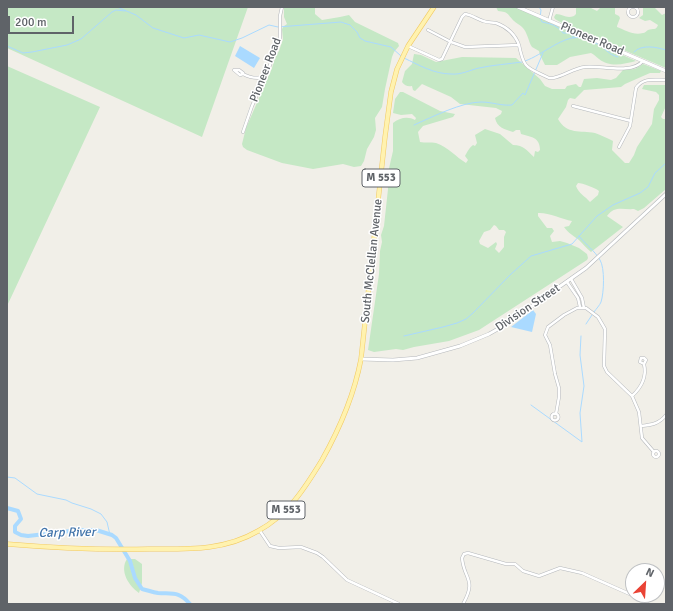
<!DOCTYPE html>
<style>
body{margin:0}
#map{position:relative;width:673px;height:611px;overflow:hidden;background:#f1efe8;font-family:Signika,sans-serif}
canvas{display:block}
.frame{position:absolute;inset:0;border:8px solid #5f6368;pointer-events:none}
.north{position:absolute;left:625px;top:563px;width:40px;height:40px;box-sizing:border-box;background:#fff;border:1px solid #bfc1c3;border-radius:50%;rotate:25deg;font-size:11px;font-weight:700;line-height:16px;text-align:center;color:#5f6368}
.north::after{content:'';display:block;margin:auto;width:14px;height:18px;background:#ea4335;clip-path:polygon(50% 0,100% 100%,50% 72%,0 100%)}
.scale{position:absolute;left:8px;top:16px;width:66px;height:18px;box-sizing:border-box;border:2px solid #5f6368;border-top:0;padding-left:5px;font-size:12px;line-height:14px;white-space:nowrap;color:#5f6368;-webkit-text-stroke:3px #fff;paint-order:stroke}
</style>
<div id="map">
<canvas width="673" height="611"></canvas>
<div class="frame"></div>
<div class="north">N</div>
<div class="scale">200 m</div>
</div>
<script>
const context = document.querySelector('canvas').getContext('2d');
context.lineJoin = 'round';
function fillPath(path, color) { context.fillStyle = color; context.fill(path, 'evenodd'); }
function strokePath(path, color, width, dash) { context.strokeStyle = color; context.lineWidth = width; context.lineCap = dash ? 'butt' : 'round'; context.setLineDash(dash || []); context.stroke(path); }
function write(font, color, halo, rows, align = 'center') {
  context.font = font + ' Signika,sans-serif'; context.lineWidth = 3; context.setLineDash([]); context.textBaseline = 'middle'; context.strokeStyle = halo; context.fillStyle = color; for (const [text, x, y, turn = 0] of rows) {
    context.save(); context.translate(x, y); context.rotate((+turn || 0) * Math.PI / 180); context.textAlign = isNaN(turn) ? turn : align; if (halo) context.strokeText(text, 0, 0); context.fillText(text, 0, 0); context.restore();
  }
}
const green = new Path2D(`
 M7,7H248L202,137L7,48Z
 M284,7H315V14L322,20L340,17L349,15L355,22L398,43L399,46L394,52L392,57L385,89L382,107L375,118L376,130L374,137L367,149L364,161L361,166L354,167L343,164L313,169L282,163L247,150L243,147L242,144L246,128L272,68L276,55L279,51L283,39L282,29L284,26L287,24L284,17Z
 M496,7H515L636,61C624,64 610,68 599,59C596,57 595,55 591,53L570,57L557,65H545L540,55L539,51L532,47C528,41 528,33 522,27C520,25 516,23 514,21C507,14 509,12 498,11Z
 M576,7H589L597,11L601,7H615V14L619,16L620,18L617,26V27C625,30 634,36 643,33C645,33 646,31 648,30C653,28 656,31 658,25L650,20L645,21L639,18L643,15V7H654L662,15L666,13V68L567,26L555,19L554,17L556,14C563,14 566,19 574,16L576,14Z
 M414,54L421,55L436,62L462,57L516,58L540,79L545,86L552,89H565L567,86L576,84L579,87H581L584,79L597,78L611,80L616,78L623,70L635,69L643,64L661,71L660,73H650L625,84L621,87L584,90L575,99L570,98L568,100L566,107L558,119C567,135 580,130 595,133C601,135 607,138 613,141L612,150L625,163H629L634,155L637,147L652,124L654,109L659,100V95L656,92L642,89L644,85H666V106L661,117L663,119H666V189L644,208L638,211L634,209C623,210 615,205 607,216L623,227L591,252C586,248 583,244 579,240C574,236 568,233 564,227L569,226L572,221C562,219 547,212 538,213V216L547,228H552L554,231L550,236L552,242L560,241L567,243L579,248L587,254L588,258L587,260L479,330L449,341L414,347L403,350L396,349L374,352L368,350L379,274L380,251L382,242L381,235L384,226L388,189L387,177L393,151V123C399,118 408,116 415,120L416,118L412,114L401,115L393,113L395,99L400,92H403L440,111L455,114L453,117L423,126L418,132L420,142C425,143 431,142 436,143C448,147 456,157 466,163L468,160L465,156C467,152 470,147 473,145L475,146L477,143L475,135L485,129L500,134L513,145C524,145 527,151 534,157L535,151L538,152L540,150C540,137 531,137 521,134L520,130H516L513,132C505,129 497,128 495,118L501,114L502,111L496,108L460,104L451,97L422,84L415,91L413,90L412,86C408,87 405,86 402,82L405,71L412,64ZM578,183C582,183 596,188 599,191L598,195L590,202C585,196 579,194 576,186ZM494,225L496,226L499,230H504L506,232L504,237V247L499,253L495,249L497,244L496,242L488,248L480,244L479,241L484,232L490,230Z
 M7,66L100,107L7,306Z
 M127,559H135L142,564V583L139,593C129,586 119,571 127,559Z`);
const water = new Path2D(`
 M240,46L260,58L254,68L235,56Z
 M533,310L536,314L532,332L511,327Z`);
const stream = new Path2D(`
 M117,7L136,15L153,28L184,38L199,35L230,42L242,38L269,25L278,27L341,22L350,25L357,32L360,38L365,41L391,47L401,56
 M539,7L541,10L540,18L542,22C551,24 557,25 563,33H570L574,38
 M7,46L23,53L32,52L67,45L81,39L112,12L116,10L125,11
 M634,52C642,44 656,47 666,50
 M404,58C419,65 434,74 451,74C461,75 470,70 479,68C493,65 508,64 522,62
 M525,61C543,55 564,34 582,38C588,40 595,43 600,45C606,50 610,55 618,57
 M414,125C432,117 462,102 481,102C492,102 501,106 512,105L523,93L525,95L543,53
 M579,236C586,245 595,251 600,260C605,268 604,293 601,302C600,305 596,309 594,312
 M586,324L592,315
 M404,336L443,327L457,323L466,319L473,313L510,275L531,256L572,244L597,216L613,205L640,193L648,187L655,173L666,163
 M531,405L582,442L580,413L584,386L580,355L581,336
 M7,477L15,478L37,494L66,500L72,503L91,509L101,514L107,522L110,535`);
const river = new Path2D(`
 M7,508L18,511L21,519L15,526V532L21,535L28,536L79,530H96L112,535L116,538L130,561L135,578L142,589C147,590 152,592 158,593C173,594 179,591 190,604`);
const minor = new Path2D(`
 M628 12a5 5 0 1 1 10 0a5 5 0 1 1-10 0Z
 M549,21L553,7
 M428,30L451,42L465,47L519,45C524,70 527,67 549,78H553C564,76 574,68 585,67C601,65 631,75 643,61
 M408,46L439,60L442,59L462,17L465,14C472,15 477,19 483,21C488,23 492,22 496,23C507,27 515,34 519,45
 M243,74L240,75L234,70H239L243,73V74C250,78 256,79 265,77
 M573,106L631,121
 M243,132L252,106L270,65L280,38V16L282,7
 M619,147L630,126L636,88C643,77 655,80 666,80
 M571,279L582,298L584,308
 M567,282L578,298L580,307
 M632,396C642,387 647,377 644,364L646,360L644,358H641L640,362L644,364
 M551.5 417a3.5 3.5 0 1 1 7 0a3.5 3.5 0 1 1-7 0Z
 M556,414L559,397V388L555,374L550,345L545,335L548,327L564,315L577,308H586L598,317L605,329L604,366L607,372L632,396L639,412L642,438L654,452
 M641,426C651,425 659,424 666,415
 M653 454a3 3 0 1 1 6 0a3 3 0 1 1-6 0Z
 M260,531L270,546L279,548L301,547L317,553L323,557L347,580L399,604
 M463,604C477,579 464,580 462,558L464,554L468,553L506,564H515L523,571L539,576L560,568L582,573L632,595L648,604`);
const tertiary = new Path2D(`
 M518,7L666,71
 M361,359L393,360L417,358L460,346L489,334L505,325L586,268L666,194`);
const primary = new Path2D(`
 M7,544C54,548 102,550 149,549C187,549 224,551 258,531C288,515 305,488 322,460C340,428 354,396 361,359L385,137L391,92L397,69L408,46L434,7`);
const shields = [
 [381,178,38],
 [286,510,38]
];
const shieldNames = [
 ["M 553",381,178],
 ["M 553",286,510]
];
const streetNames = [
 ["Pioneer Road",592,39,23],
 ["Pioneer Road",266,70,-69],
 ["South McClellan Avenue",372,261,-84],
 ["Division Street",528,308,-34]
];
const waterNames = [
 ["Carp River",67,533,-1]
];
fillPath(green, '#c5e8c5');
fillPath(water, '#aadaff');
strokePath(stream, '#aadaff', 1);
strokePath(river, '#aadaff', 4);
strokePath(minor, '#b5b8bc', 3.5);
strokePath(tertiary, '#b5b8bc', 4);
strokePath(primary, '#f2c960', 5);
strokePath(minor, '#fff', 2.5);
strokePath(tertiary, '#fff', 3);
strokePath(primary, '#fff2af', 4);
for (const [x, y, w] of shields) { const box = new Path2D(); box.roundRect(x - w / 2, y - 9, w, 18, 3); context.fillStyle = '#fff'; context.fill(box); strokePath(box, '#5f6368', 1); }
write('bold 11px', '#5f6368', null, shieldNames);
write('12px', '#5f6368', '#fff', streetNames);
write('italic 13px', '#4174aa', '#fff', waterNames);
</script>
